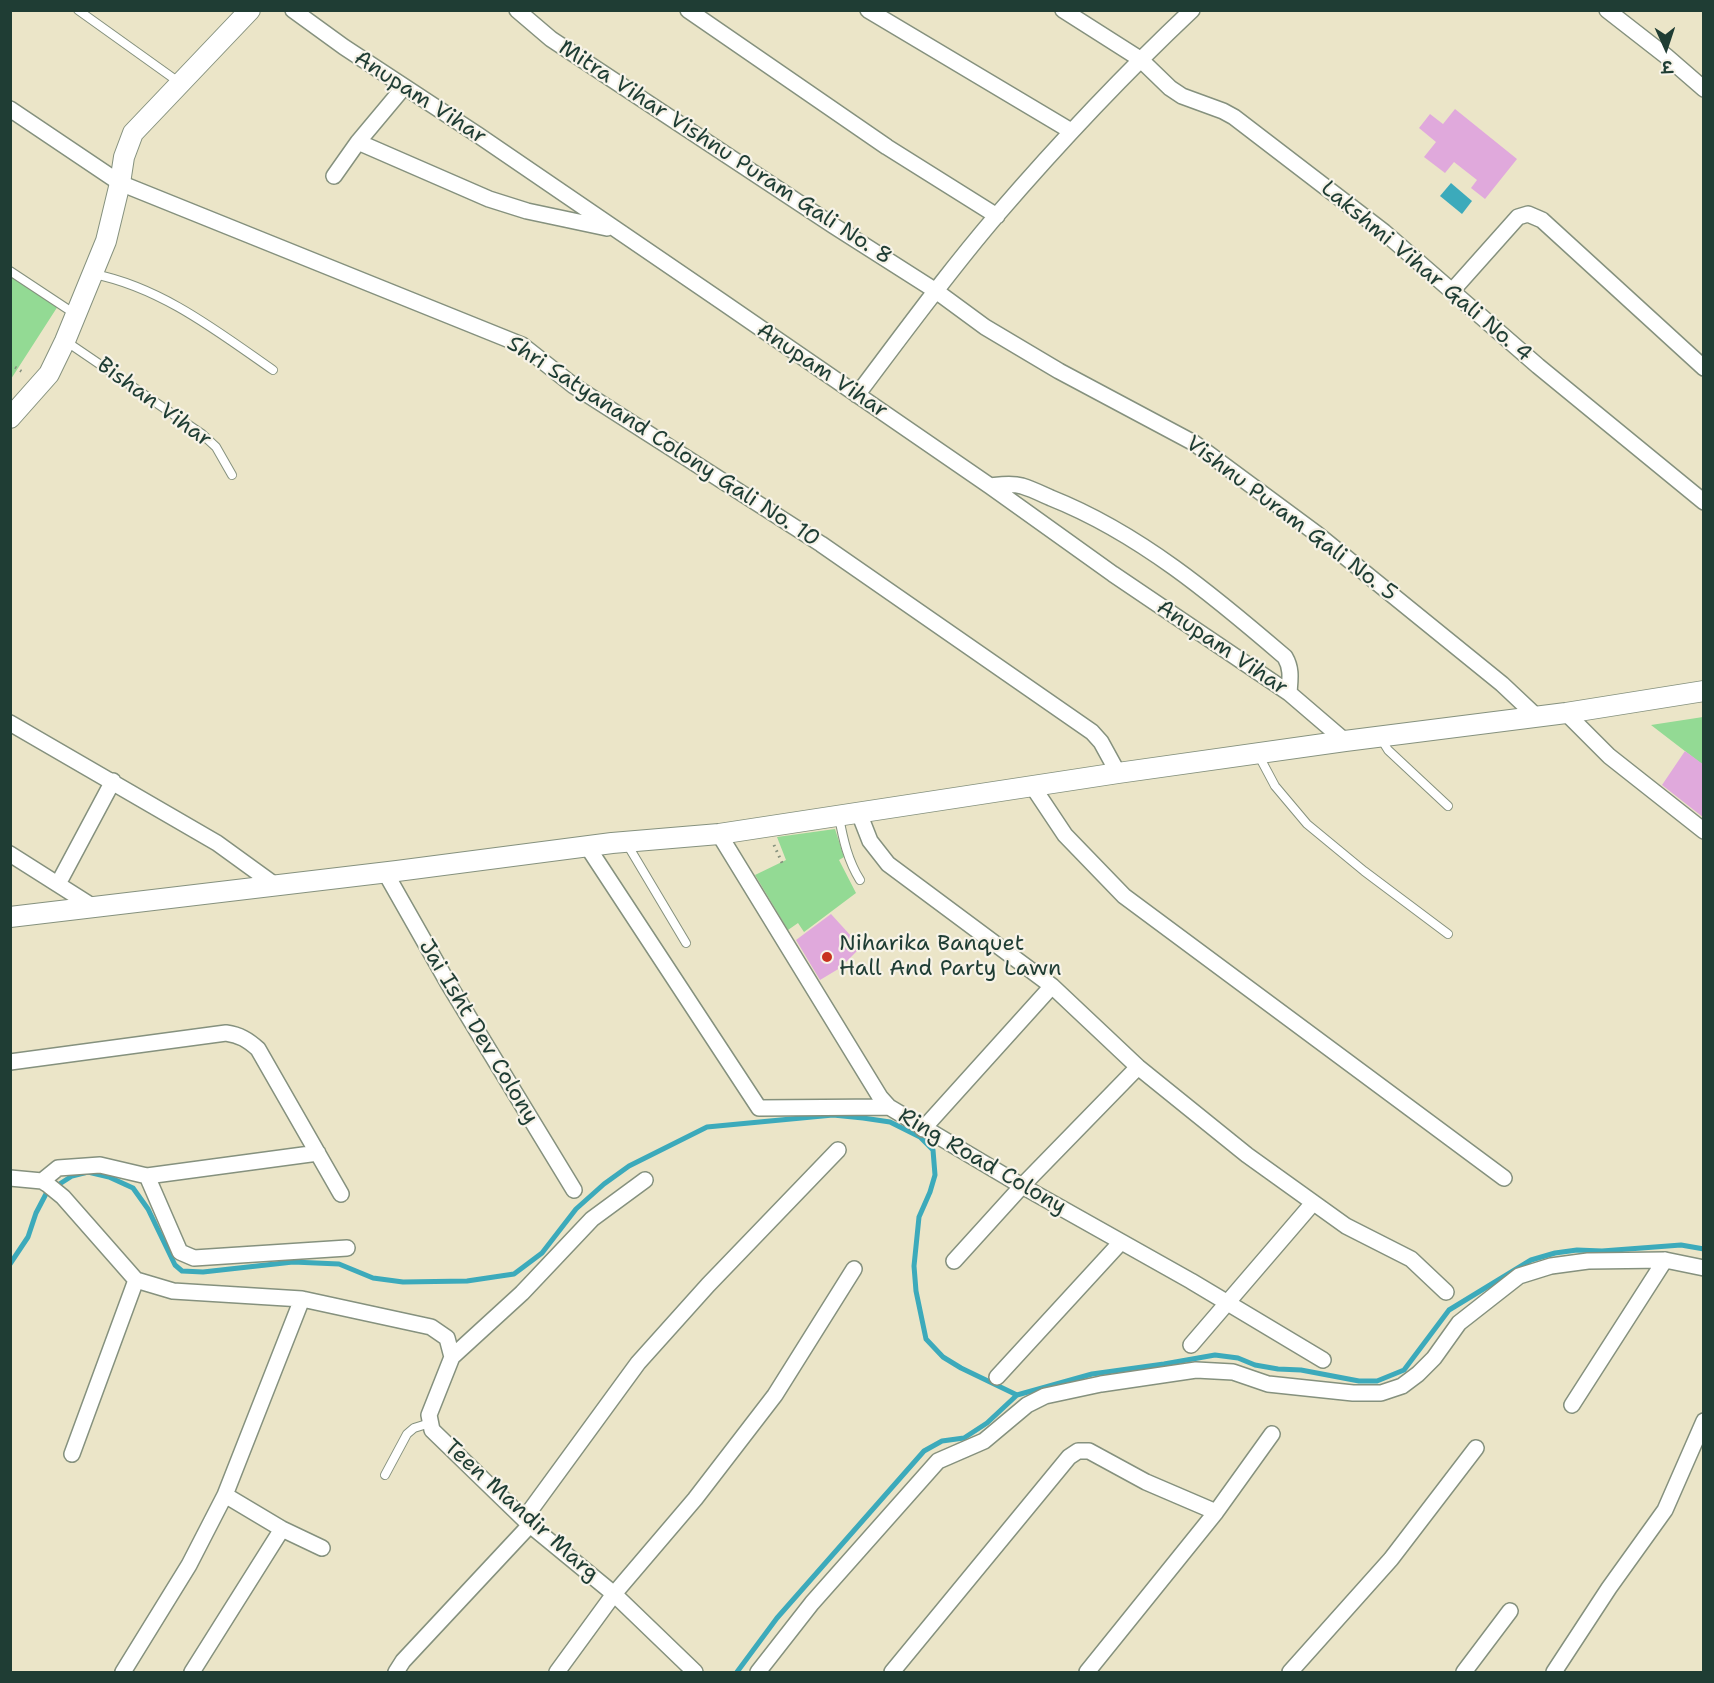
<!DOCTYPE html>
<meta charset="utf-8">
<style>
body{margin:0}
#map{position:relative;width:1714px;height:1683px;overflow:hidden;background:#ebe5c8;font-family:"Shantell Sans","Playpen Sans Deva",sans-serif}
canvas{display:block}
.frame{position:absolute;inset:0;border:12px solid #1f3d34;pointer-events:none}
.north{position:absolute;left:1636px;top:18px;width:60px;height:60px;-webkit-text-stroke:4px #f7f3e8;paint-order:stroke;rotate:177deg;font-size:16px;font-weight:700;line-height:24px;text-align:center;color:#1f3d34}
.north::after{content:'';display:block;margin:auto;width:21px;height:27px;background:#1f3d34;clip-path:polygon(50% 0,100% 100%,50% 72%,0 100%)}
</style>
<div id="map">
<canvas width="1714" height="1683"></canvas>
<div class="frame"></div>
<div class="north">उ</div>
</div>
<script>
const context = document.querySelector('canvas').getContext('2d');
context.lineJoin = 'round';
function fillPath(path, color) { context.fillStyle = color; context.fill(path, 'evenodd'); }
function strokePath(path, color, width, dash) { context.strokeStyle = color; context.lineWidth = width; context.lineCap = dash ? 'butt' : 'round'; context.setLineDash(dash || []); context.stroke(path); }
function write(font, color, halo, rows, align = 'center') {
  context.font = font + ' "Shantell Sans",sans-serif'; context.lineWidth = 4.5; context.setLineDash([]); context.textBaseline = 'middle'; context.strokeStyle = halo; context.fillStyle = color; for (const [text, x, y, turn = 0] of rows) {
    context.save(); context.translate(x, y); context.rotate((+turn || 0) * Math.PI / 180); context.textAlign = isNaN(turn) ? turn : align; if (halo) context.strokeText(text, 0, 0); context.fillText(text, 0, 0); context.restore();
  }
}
const green = new Path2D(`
 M11,275L58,306L11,379Z
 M1703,717V765L1651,725Z
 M835,829L844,857L839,860L856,893L804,932L798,923L788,930L755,875L786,860L777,837Z`);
const water = new Path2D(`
 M1451,183L1472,201L1462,214L1440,196Z`);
const stream = new Path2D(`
 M10,1264L28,1237L36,1213L47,1192L72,1176L88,1172L109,1177L133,1188L148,1209L175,1265L182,1271L203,1272L293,1262L339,1264L373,1278L403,1282L467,1281L514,1274L542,1253L576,1209L604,1184L629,1166L707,1127L833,1115L863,1118L890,1122L920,1137L933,1150L935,1175L930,1192L919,1217L914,1266L916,1291L926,1339L943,1357L961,1368L1017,1395L1092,1374L1164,1364L1215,1355L1238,1358L1255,1365L1278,1369L1301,1370L1359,1381H1377L1404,1370L1449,1310L1531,1260L1555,1253L1577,1250L1602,1251L1681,1245L1704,1249
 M737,1672L777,1618L924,1451L942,1441L964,1438L987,1423L1017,1395`);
const building = new Path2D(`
 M1455,109L1517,159L1485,199L1471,188L1477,180L1454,162L1445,173L1424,157L1436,142L1419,128L1430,114L1443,124Z
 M1685,751L1704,765V818L1662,785Z
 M831,914L861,947L840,968L820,980L796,940Z`);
const path = new Path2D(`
 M10,364L24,373
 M774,845L783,865`);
const service = new Path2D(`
 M78,10L180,83
 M10,271L75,314
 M94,274C162,288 217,331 273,370
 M67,342L202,434L216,447L232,475
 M1380,737L1388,750L1448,806
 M1259,756L1275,786L1307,824L1364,871L1448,934
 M839,817C843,839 848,861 860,880
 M627,844L686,943
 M385,1475L407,1434L414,1428L430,1423`);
const minor = new Path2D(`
 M293,10L344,47L478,135L721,301L990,486L1113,574L1289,693L1345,741
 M517,10L551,39L834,226L936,291L985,327L1059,371L1194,443L1317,534L1502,684L1536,716
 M688,10L887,147L997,216
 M868,10L1071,131
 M1063,10L1140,59L1170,88L1182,96L1223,111L1234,117L1384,232L1538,366L1704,502
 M1607,10L1666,56L1704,89
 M10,109L120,183L522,345L574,386L821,544L1092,732L1101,742L1118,773
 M358,142L489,199L527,211L607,228
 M334,176L358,142L404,87
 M1452,291L1518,217L1528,214L1542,220L1704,368
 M857,395C903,334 948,272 997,215C1059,143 1123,75 1192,10
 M990,486C1000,485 1011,483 1022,486C1032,489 1042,494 1051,498C1139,533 1214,596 1285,657C1292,669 1290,679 1289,693
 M1566,713L1609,756L1704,831
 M10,723L217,843L275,885
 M1033,787L1065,835L1124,896L1504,1178
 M859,813L870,841L888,864L1052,986L1138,1067L1247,1155L1346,1226L1411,1259L1446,1292
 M719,834L880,1097L889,1107L1022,1186L1191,1281L1323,1360
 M587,846L759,1108L889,1107
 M10,854L92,906
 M385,872L448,983L574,1190
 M58,884L113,781
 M10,1062L226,1033C240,1035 248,1040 258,1049L341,1194
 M923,1129L1052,986
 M147,1176L180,1252L194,1258L347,1248
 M10,1178L42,1181L47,1184L63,1197L136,1280L173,1291L302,1299L431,1327L447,1338L452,1357L429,1415L432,1430L530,1525L614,1594L695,1672
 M42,1181L58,1168L100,1165L147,1176L318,1153
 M954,1261L1022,1186L1138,1067
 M1191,1345L1313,1203
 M452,1357L522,1293L592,1219L645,1180
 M997,1377L1121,1242
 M1572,1405L1665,1260
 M72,1454L136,1280
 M225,1495L282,1529L322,1548
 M524,1519L638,1363L708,1285L838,1150
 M123,1672L189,1565L225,1495L302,1299
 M192,1672L282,1529
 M396,1672L403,1661L530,1525
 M557,1672L614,1594L695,1499L775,1395L854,1269
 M758,1672L812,1603L938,1461L984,1441L1027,1405L1045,1396L1101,1384L1196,1370L1233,1372L1268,1384L1353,1393H1381L1402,1386L1418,1374L1434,1358L1459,1323L1519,1276L1551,1266L1588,1261L1665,1260L1704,1268
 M892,1672L1069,1457L1078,1451H1089L1146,1482L1216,1512
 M1087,1672L1216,1512L1272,1434
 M1290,1672L1391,1559L1476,1448
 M1464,1672L1510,1611
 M1554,1672L1609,1588L1665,1510L1704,1421`);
const tertiary = new Path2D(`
 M10,418L49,374L65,341L106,241L120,183L124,157L133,133L250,10
 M10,917L397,871L612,843L719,834L1118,773L1345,741L1566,713L1704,691`);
const markers = [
 [827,957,6,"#c8321e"]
];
const streetNames = [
 ["Anupam Vihar",420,98,33],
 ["Mitra Vihar Vishnu Puram Gali No. 8",725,153,33],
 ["Lakshmi Vihar Gali No. 4",1426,272,40],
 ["Anupam Vihar",822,371,34],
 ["Bishan Vihar",154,403,36],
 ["Shri Satyanand Colony Gali No. 10",663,442,33],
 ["Vishnu Puram Gali No. 5",1291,519,37],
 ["Anupam Vihar",1222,648,34],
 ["Jai Isht Dev Colony",478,1032,59],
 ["Ring Road Colony",982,1162,30],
 ["Teen Mandir Marg",521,1511,42]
];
const poiNames = [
 ["Niharika Banquet",839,944],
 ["Hall And Party Lawn",839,969]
];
fillPath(green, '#93da94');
fillPath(water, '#3caabb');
strokePath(stream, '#3caabb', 5);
fillPath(building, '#e0a9dc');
strokePath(service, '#85917e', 10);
strokePath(minor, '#85917e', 18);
strokePath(tertiary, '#85917e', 22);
strokePath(path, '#85917e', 3, [1.5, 4.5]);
strokePath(service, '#fff', 8);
strokePath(minor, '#fff', 15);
strokePath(tertiary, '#fff', 20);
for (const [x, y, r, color] of markers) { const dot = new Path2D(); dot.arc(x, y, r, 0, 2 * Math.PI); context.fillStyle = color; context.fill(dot); strokePath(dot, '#f7f3e8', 2); }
write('22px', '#1f3d34', '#f7f3e8', streetNames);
write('22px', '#1f3d34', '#f7f3e8', poiNames, 'left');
</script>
